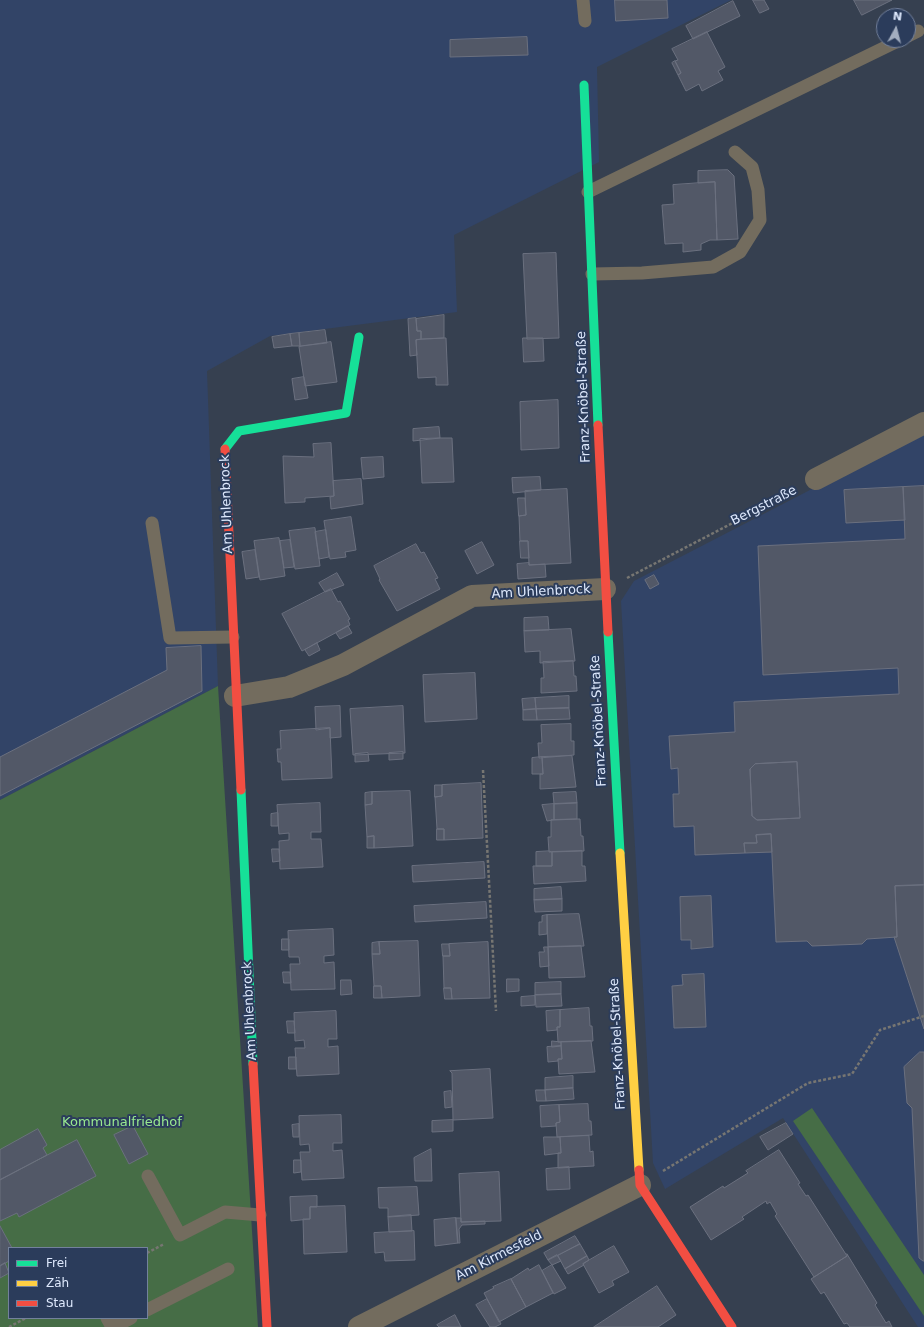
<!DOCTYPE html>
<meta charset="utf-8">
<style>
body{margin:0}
#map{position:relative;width:924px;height:1327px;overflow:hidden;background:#364050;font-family:"DejaVu Sans",sans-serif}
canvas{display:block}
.legend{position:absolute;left:8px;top:1247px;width:140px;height:72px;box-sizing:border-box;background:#2b3c5b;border:1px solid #73819c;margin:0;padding:5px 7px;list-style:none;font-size:12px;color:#dee9fd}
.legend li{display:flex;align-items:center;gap:8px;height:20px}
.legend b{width:20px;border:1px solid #73819c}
.north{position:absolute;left:876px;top:8px;width:40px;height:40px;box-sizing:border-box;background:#2b3c5b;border:1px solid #73819c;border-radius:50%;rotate:7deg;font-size:11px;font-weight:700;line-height:16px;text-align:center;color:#dee9fd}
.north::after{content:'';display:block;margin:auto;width:14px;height:18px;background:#a3aec0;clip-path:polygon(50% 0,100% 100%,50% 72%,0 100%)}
</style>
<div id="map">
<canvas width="924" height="1327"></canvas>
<ul class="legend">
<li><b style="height:5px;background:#16e098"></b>Frei</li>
<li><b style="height:5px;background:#ffcf43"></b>Zäh</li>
<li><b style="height:5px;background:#f24e42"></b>Stau</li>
</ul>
<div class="north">N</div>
</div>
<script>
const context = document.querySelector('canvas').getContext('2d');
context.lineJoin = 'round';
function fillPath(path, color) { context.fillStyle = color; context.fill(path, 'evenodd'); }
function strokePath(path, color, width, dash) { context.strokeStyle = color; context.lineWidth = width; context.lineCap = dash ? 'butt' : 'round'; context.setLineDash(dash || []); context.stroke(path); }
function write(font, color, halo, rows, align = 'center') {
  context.font = font + ' "DejaVu Sans",sans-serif'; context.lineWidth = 4; context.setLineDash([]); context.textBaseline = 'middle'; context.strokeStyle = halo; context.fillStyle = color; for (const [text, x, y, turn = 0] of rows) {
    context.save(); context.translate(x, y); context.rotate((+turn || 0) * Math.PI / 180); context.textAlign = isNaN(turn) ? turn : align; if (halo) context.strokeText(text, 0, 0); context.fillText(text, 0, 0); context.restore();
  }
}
const built = new Path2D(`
 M0,0H731L597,67L599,162L454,235L457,312L270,336L207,371L218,686L0,800Z
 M924,431V1327H918L783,1118L665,1189L653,1163L621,601L634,581Z`);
const green = new Path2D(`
 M218,686L258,1327H0V800ZM9,1248H147V1318H9Z
 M812,1108L924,1275V1316L793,1121Z`);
const building = new Path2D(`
 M615,0H667L668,18L616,21Z
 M753,0H764L769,9L760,13Z
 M854,0H892L862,15Z
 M733,1L740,16L693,39L686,26Z
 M707,32L725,67L718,71L723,80L702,91L699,84L686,91L678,75L681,73L675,61L678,60L672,49Z
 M527,37L528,55L450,57V40Z
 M675,61L681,73L678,75L672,63Z
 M728,170L734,176L738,239L717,240L715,182L698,183V171Z
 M715,182L717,240H710L701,244V250L683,252V243L665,244L662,205L674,204L673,185Z
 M556,253L559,338L527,339L523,254Z
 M444,315V338L421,339V331H417L416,319Z
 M416,318L417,331H421V339L416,340L417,355L410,356L408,319Z
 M325,330L327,343L300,346L299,333Z
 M299,333L300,346H292L290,334Z
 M290,334L292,346L274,348L272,337Z
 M444,338H446L448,385H436V377L418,378L416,340Z
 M523,338H543L544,361L524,362Z
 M331,342L337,382L305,386L299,347Z
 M304,377L308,398L295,400L292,379Z
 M558,400L559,448L521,450L520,402Z
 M439,427L440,438L413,441V429Z
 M440,438H452L454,482L422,483L420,439Z
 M331,443L334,496L305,498V502L285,503L283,456L314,457L313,444Z
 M383,457L384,477L363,479L361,458Z
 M540,477L541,490L513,493L512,478Z
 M361,479L363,504L331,509L330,497L334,496L333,481Z
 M924,486V885L895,886L897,937L867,939L862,944L812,946L807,941L776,942L771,834L756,835L757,843H744L745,853L695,855L694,826L674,827L673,794H679L678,768L671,769L669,736L735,732L734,702L899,694L898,668L763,675L758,546L905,539L903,487ZM797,762L800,818L757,820L752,816L750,769L755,764Z
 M903,487L905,520L846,523L844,490Z
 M567,489L571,563L529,565L528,541H520L519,516L526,515L525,491Z
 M518,498H525L526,515L519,516Z
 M351,517L356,550L345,552L346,557L330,559L324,521Z
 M315,528L320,566L295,569L289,531Z
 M326,530L329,557L319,559L315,532Z
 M279,538L285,576L260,580L254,541Z
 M290,540L294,567L284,568L280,541Z
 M520,541H528L529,558H521Z
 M482,542L494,565L477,574L465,551Z
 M416,544L421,553L424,552L438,578L435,579L440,589L397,611L379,580L380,579L374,566Z
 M255,550L259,577L246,579L242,552Z
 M529,563V565L545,564L546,577L518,579L517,564Z
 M337,573L344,585L325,592L319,583Z
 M654,575L659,584L650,589L645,580Z
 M331,589L338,602L340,601L350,619L348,620L350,625L302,651L282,614Z
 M548,617L549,630L524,631V618Z
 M348,626L352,633L340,639L336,633Z
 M571,629L575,661L540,663V651L525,652L524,631Z
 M317,643L320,650L309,656L305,650Z
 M201,646L202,691L0,796V757L167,670L166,648Z
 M573,661L574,676H576L577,691L541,693V678H544L543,662Z
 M475,673L477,719L425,722L423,675Z
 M569,696V708L536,709L535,698Z
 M535,698L536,709L523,710L522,699Z
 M340,706L341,737L330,738V728L316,730L315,707Z
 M403,706L405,753L353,755L350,709Z
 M569,708L570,719L537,720L536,709Z
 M536,709L537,720H523V710Z
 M571,724V741H574V755L539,758L538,743H542L541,725Z
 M330,728L332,778L282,780L281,762H278L277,749H281L280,731Z
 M403,752V759L389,760V753Z
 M368,753L369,761L355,762V754Z
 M572,756L576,787L540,789V774H543L542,757Z
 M542,757L543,774H532V758Z
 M797,762L800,818L757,820L752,816L750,769L755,764Z
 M481,783L483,838L444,840V829H437L435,797L442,796V785Z
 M435,785H442V796L435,797Z
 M410,791L413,846L374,848V836L367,837L365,805L372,804V792Z
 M372,792V804L365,805V793Z
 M576,792L577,803L554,804L553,793Z
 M320,803L321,832H311V839H321L323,867L280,869L279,841L289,840V833L279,834L277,805Z
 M577,803V819L554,820V804Z
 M554,804V820L547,821L542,805Z
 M278,813V826H271V814Z
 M577,819H580L581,836H583L584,851L549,852L548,837H551V820Z
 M437,829H444V840H437Z
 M771,834L772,852L745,853L744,843H757L756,835Z
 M374,836V848H367V837Z
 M272,849H279L280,861L273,862Z
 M549,851L552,852V866H536V852Z
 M582,851V866H585L586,881L534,884L533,866H552V852Z
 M484,862L485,878L413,882L412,866Z
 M924,885V1029L894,937H897L895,886Z
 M561,887L562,899L534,900V889Z
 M711,896L713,947L691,949V940H681L680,897Z
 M562,899V911L535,912L534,900Z
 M486,902L487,918L415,922L414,906Z
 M579,914L584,946L548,947L547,915Z
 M547,915V934L539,935V922H542V916Z
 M333,929L334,955L324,956V963L334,962L335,989L291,990L290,964H300L299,957H289L288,931Z
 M282,939H289V950H282Z
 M418,941L420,996L382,998L381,986H374L372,954H380L379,942Z
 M379,942L380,954H372V943Z
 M488,942L490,998L452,999L451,988H444L443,956H450L449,944Z
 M442,944H449L450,956H443Z
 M581,946L585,977L549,978L548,947Z
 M544,947H548L549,966L540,967L539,952H544Z
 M283,972H290L291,983H284Z
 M704,974L706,1027L674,1028L672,986L683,985L682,975Z
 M507,979H519V991L507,992Z
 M341,980H351L352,994L341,995Z
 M561,982V994L535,995V983Z
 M374,986H381L382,998H374Z
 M444,988H451L452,999H445Z
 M561,994L562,1006L536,1007L535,995Z
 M535,996V1005L521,1006V997Z
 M589,1008L590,1026H592L593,1041L558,1042L557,1027H560V1010Z
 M560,1010V1027H557V1030L547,1031L546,1011Z
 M336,1011L337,1039H328V1047L338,1046L339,1074L297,1076L295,1048H305L304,1040L295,1041L294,1013Z
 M287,1021H294L295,1033H288Z
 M552,1041L561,1042V1046L552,1047Z
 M591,1041L595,1072L559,1074L558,1059H562L561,1042Z
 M561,1046L562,1059H558V1061L548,1062L547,1047Z
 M920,1052H924V1261H923L919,1258L912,1108L907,1103L904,1067Z
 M289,1057H296V1069H289Z
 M490,1069L493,1118L453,1120L452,1073L450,1071Z
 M573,1076V1088L545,1090V1078Z
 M573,1088L574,1099L546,1101L545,1090Z
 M536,1090H545L546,1101H537Z
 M451,1091L452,1107L445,1108L444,1092Z
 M588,1104L589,1121H591L592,1135L557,1137L556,1123L560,1122L559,1105Z
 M559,1105L560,1122L556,1123V1126L541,1127L540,1106Z
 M341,1115L342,1143H333V1151L342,1150L344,1178L302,1180L300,1152H310L309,1144L300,1145L299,1116Z
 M453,1120V1131L432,1132V1121Z
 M786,1123L793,1134L768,1150L760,1137Z
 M299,1124V1137H293L292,1125Z
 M133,1126L148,1154L129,1164L114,1135Z
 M38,1129L47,1145L43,1148L47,1155L0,1180V1150Z
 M589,1136L590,1152L593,1151L594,1166L558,1168V1153H561L560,1137Z
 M544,1137H560L561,1153L545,1155Z
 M77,1140L96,1176L19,1217L17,1213L0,1221V1180Z
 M431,1149L432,1181H415L414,1158Z
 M779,1150L800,1183L798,1184L806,1196L808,1195L847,1256L814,1277L775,1216L777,1214L770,1202L767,1204L766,1201L742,1217L744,1219L711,1240L690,1207L723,1186L724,1188L748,1173L746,1171Z
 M294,1160H301V1172L294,1173Z
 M569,1167L570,1189L547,1190L546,1169Z
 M499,1172L501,1221L461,1222L459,1174Z
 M417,1187L419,1215L388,1217V1208H379L378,1188Z
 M317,1196V1207H310V1219L291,1221L290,1197Z
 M345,1206L347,1252L304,1254L303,1219H310V1207Z
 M411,1215L412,1231L389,1232L388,1217Z
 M456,1218L458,1243L435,1246L434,1220Z
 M456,1218H461V1222L485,1221V1224L462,1225L459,1229L460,1243H458Z
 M0,1226L12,1248H9V1261L0,1266Z
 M414,1231L415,1260L385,1261L384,1252L375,1253L374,1233Z
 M575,1236L580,1244L548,1260L544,1253Z
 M580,1244L587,1256L565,1269L558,1256Z
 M614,1246L629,1272L612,1281L614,1285L599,1293L583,1264Z
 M847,1254L877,1303L875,1305L886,1323L889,1321L892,1327H850L847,1323L844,1324L824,1292L821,1294L811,1279L847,1256Z
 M557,1255L561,1261L552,1265L548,1260Z
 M587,1256L589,1260L583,1264L584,1265L568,1274L565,1269Z
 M5,1263L9,1273L0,1278V1266Z
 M539,1265L553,1293L526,1307L511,1279L528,1268L529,1270Z
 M552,1265L566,1288L554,1294L542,1271Z
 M511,1279L526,1307L499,1322L484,1293L494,1288L493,1287Z
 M657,1286L676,1315L658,1327H594Z
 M487,1299L501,1324L495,1327H490L476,1305Z
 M455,1315L461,1327H439L437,1325Z`);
const path = new Path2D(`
 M627,578L796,490
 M483,770L496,1011
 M663,1171L808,1083L852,1074L880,1030L924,1016
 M147,1253L164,1244
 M9,1327L26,1318`);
const lane = new Path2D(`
 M583,0L585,21
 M908,36L918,31
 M588,192L900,40
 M592,274L642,273L713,267L740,252L760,220L758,190L752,167L735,152
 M152,523L170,638L233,637
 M148,1176L180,1235L225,1212L260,1215
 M147,1310L228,1269
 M107,1318L112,1327
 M114,1327L131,1318`);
const street = new Path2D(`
 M816,479L924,423
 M235,696L289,687L343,665L472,596L605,589
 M359,1327L640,1185`);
const fast = new Path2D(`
 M584,85L598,425
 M225,449L239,431L346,413L359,337
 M608,632L620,853
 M241,790L253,1064`);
const slow = new Path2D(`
 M620,853L639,1170`);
const jam = new Path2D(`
 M598,425L608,632
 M225,449L241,790
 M253,1064L267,1327
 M639,1170L640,1185L732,1327`);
const streetNames = [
 ["Franz-Knöbel-Straße",584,397,-92],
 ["Am Uhlenbrock",227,504,-92],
 ["Bergstraße",764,506,-27],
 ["Am Uhlenbrock",541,592,-3],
 ["Franz-Knöbel-Straße",599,721,-93],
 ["Am Uhlenbrock",250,1011,-93],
 ["Franz-Knöbel-Straße",618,1044,-93],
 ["Am Kirmesfeld",499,1256,-27]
];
const parkNames = [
 ["Kommunalfriedhof",122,1123]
];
fillPath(built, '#324467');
fillPath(green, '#466d46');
fillPath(building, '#525867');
strokePath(building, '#6b707f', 1);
strokePath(path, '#777672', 2.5, [3, 2]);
strokePath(lane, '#736c5e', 13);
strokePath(street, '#736c5e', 22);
strokePath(fast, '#16e098', 9);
strokePath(slow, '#ffcf43', 9);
strokePath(jam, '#f24e42', 9);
write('13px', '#dee9fd', '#2b3c5b', streetNames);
write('13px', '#99ea8f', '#2b3c5b', parkNames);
</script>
